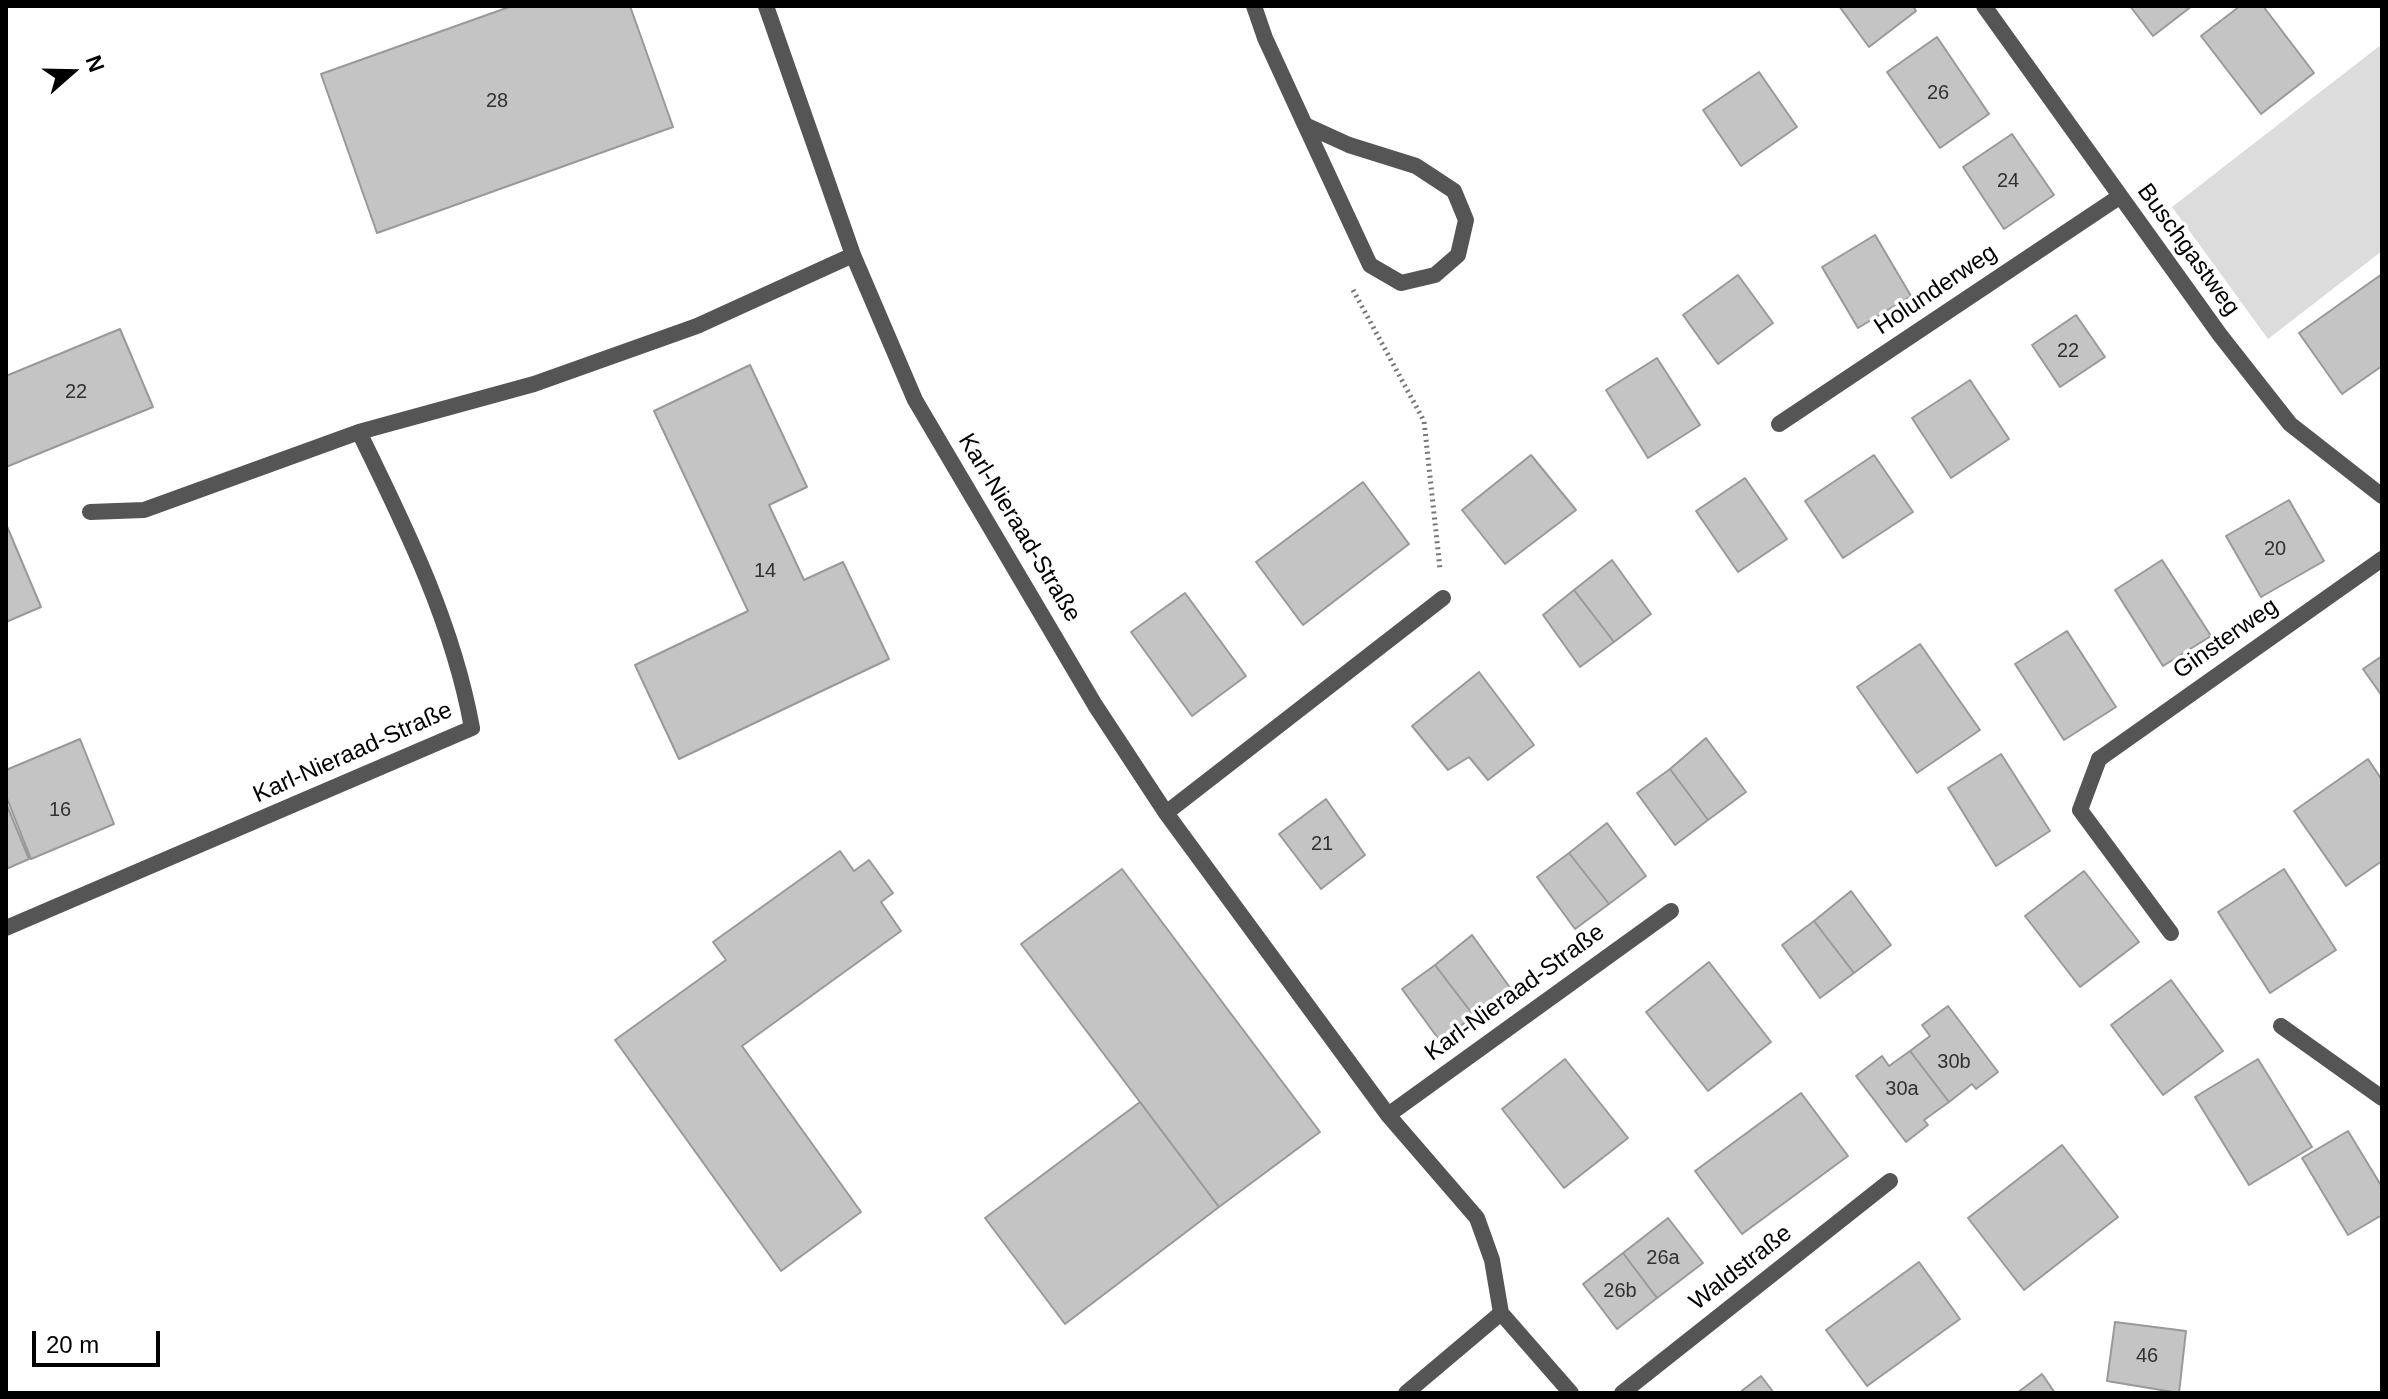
<!DOCTYPE html>
<meta charset="utf-8">
<style>
body{margin:0}
#map{position:relative;width:2388px;height:1399px;overflow:hidden;background:#fff;font-family:Helvetica,sans-serif}
canvas{display:block}
.frame{position:absolute;inset:0;border:8px solid #000;pointer-events:none}
.north{position:absolute;left:32px;top:32px;width:80px;height:80px;-webkit-text-stroke:6px #fff;paint-order:stroke;rotate:70deg;font-size:22px;font-weight:700;line-height:32px;text-align:center;color:#000}
.north::after{content:'';display:block;margin:auto;width:28px;height:36px;background:#000;clip-path:polygon(50% 0,100% 100%,50% 72%,0 100%)}
.scale{position:absolute;left:32px;top:1331px;width:128px;height:36px;box-sizing:border-box;border:4px solid #000;border-top:0;padding-left:10px;font-size:24px;line-height:28px;white-space:nowrap;color:#000;-webkit-text-stroke:6px #fff;paint-order:stroke}
</style>
<div id="map">
<canvas width="2388" height="1399"></canvas>
<div class="frame"></div>
<div class="north">N</div>
<div class="scale">20 m</div>
</div>
<script>
const context = document.querySelector('canvas').getContext('2d');
context.lineJoin = 'round';
function fillPath(path, color) { context.fillStyle = color; context.fill(path, 'evenodd'); }
function strokePath(path, color, width, dash) { context.strokeStyle = color; context.lineWidth = width; context.lineCap = dash ? 'butt' : 'round'; context.setLineDash(dash || []); context.stroke(path); }
function write(font, color, halo, rows, align = 'center') {
  context.font = font + ' Helvetica,sans-serif'; context.lineWidth = 7; context.setLineDash([]); context.textBaseline = 'middle'; context.strokeStyle = halo; context.fillStyle = color; for (const [text, x, y, turn = 0] of rows) {
    context.save(); context.translate(x, y); context.rotate((+turn || 0) * Math.PI / 180); context.textAlign = isNaN(turn) ? turn : align; if (halo) context.strokeText(text, 0, 0); context.fillText(text, 0, 0); context.restore();
  }
}
const green = new Path2D(`
 M2382,44V251L2268,339L2172,207Z`);
const building = new Path2D(`
 M512,6H630L673,127L377,233L321,74Z
 M1839,6H1913L1916,11L1869,47Z
 M2130,6H2192L2153,36Z
 M2240,6H2263L2314,73L2261,114L2201,36Z
 M1937,37L1989,114L1940,148L1887,72Z
 M1759,72L1797,127L1741,166L1703,110Z
 M2012,134L2054,195L2004,229L1963,167Z
 M1875,235L1911,296L1858,328L1822,267Z
 M2382,274V366L2342,394L2299,333Z
 M1738,275L1773,323L1718,364L1683,315Z
 M2076,315L2105,357L2060,387L2032,345Z
 M120,329L153,407L6,467V376Z
 M1657,358L1700,425L1648,458L1606,390Z
 M750,365L807,487L769,505L804,580L843,562L889,659L679,759L635,665L748,611L654,411Z
 M1970,380L2009,439L1951,478L1912,418Z
 M1531,455L1576,510L1505,564L1462,510Z
 M1874,455L1913,512L1843,558L1805,501Z
 M1745,478L1787,539L1738,572L1696,511Z
 M1363,482L1409,544L1303,625L1256,562Z
 M2289,500L2324,561L2261,597L2226,536Z
 M6,524L41,607L6,622Z
 M1612,560L1651,614L1614,642L1574,590Z
 M2162,560L2211,636L2163,666L2115,590Z
 M1574,590L1614,642L1580,667L1543,615Z
 M1185,593L1246,676L1192,716L1131,632Z
 M2067,631L2116,707L2064,740L2015,664Z
 M1920,644L1980,730L1917,773L1857,687Z
 M2382,656V696L2363,669Z
 M1479,672L1534,745L1488,780L1469,757L1448,770L1412,726Z
 M1706,738L1746,792L1708,820L1670,769Z
 M80,739L114,824L31,859L6,796V770Z
 M2001,754L2050,831L1996,866L1948,788Z
 M2368,759L2382,780V861L2346,886L2294,811Z
 M1670,769L1708,820L1675,845L1637,793Z
 M1326,799L1365,855L1321,889L1279,834Z
 M6,803L29,859L6,869Z
 M1607,823L1646,876L1609,904L1569,853Z
 M840,851L854,871L869,860L893,893L881,902L901,931L742,1046L861,1212L781,1271L615,1040L726,960L713,942Z
 M1569,853L1609,904L1575,929L1537,877Z
 M1122,869L1320,1132L1219,1207L1021,944Z
 M2284,869L2336,950L2270,993L2218,912Z
 M2084,871L2139,942L2080,987L2025,916Z
 M1851,891L1891,945L1854,973L1814,921Z
 M1814,921L1854,973L1820,998L1782,945Z
 M1472,935L1511,989L1474,1016L1435,965Z
 M1709,962L1771,1042L1708,1091L1646,1012Z
 M1435,965L1474,1016L1440,1041L1402,989Z
 M2171,980L2223,1051L2163,1095L2111,1025Z
 M1948,1006L1998,1072L1976,1089L1972,1084L1949,1102L1910,1051L1930,1036L1922,1025Z
 M1910,1051L1949,1102L1924,1120L1928,1125L1906,1142L1856,1076L1882,1056L1889,1066Z
 M1565,1059L1628,1138L1564,1188L1502,1109Z
 M2258,1059L2312,1147L2249,1185L2195,1097Z
 M1801,1093L1848,1156L1742,1234L1695,1171Z
 M1140,1102L1219,1207L1065,1324L985,1218Z
 M2348,1131L2382,1187V1215L2348,1235L2302,1158Z
 M2062,1145L2118,1217L2024,1290L1968,1218Z
 M1668,1218L1703,1263L1657,1298L1623,1253Z
 M1623,1253L1657,1298L1617,1329L1583,1284Z
 M1919,1262L1960,1319L1867,1386L1826,1330Z
 M2115,1322L2186,1331L2179,1393L2107,1381Z
 M2042,1374L2055,1393H2017Z
 M1761,1376L1774,1393H1739Z`);
const path = new Path2D(`
 M1353,290L1424,421L1440,569`);
const lane = new Path2D(`
 M1254,6L1265,38L1305,125
 M1305,125L1349,145L1416,166L1454,191L1466,220L1458,255L1435,275L1401,283L1370,265Z
 M2099,759L2080,810L2171,933
 M2281,1026L2382,1098`);
const street = new Path2D(`
 M766,6L853,255L915,400L1095,705L1166,813L1388,1115L1477,1218L1492,1260L1501,1313
 M1984,6L2220,335L2290,424L2382,496
 M1779,424L2119,197
 M90,512L144,510L359,432
 M2099,759L2382,559
 M1166,813L1443,598
 M6,928L472,728C453,623 406,528 359,432L534,384L697,326L853,255
 M1388,1115L1671,911
 M1406,1393L1501,1313L1571,1393
 M1622,1393L1890,1181`);
const numberNames = [
 ["26",1938,93],
 ["28",497,101],
 ["24",2008,181],
 ["22",2068,351],
 ["22",76,392],
 ["20",2275,549],
 ["14",765,571],
 ["16",60,810],
 ["21",1322,844],
 ["30b",1954,1062],
 ["30a",1902,1089],
 ["26a",1663,1258],
 ["26b",1620,1291],
 ["46",2147,1356]
];
const streetNames = [
 ["Buschgastweg",2188,250,54],
 ["Holunderweg",1936,290,-34],
 ["Karl-Nieraad-Straße",1019,528,59],
 ["Ginsterweg",2226,639,-35],
 ["Karl-Nieraad-Straße",353,753,-24],
 ["Karl-Nieraad-Straße",1515,993,-36],
 ["Waldstraße",1741,1268,-38]
];
fillPath(green, '#dcdcdc');
fillPath(building, '#c4c4c4');
strokePath(building, '#999', 2);
strokePath(path, '#777', 5, [2, 4]);
strokePath(lane, '#555', 16);
strokePath(street, '#555', 16);
write('20px', '#313131', null, numberNames);
write('24px', '#000', '#fff', streetNames);
</script>
